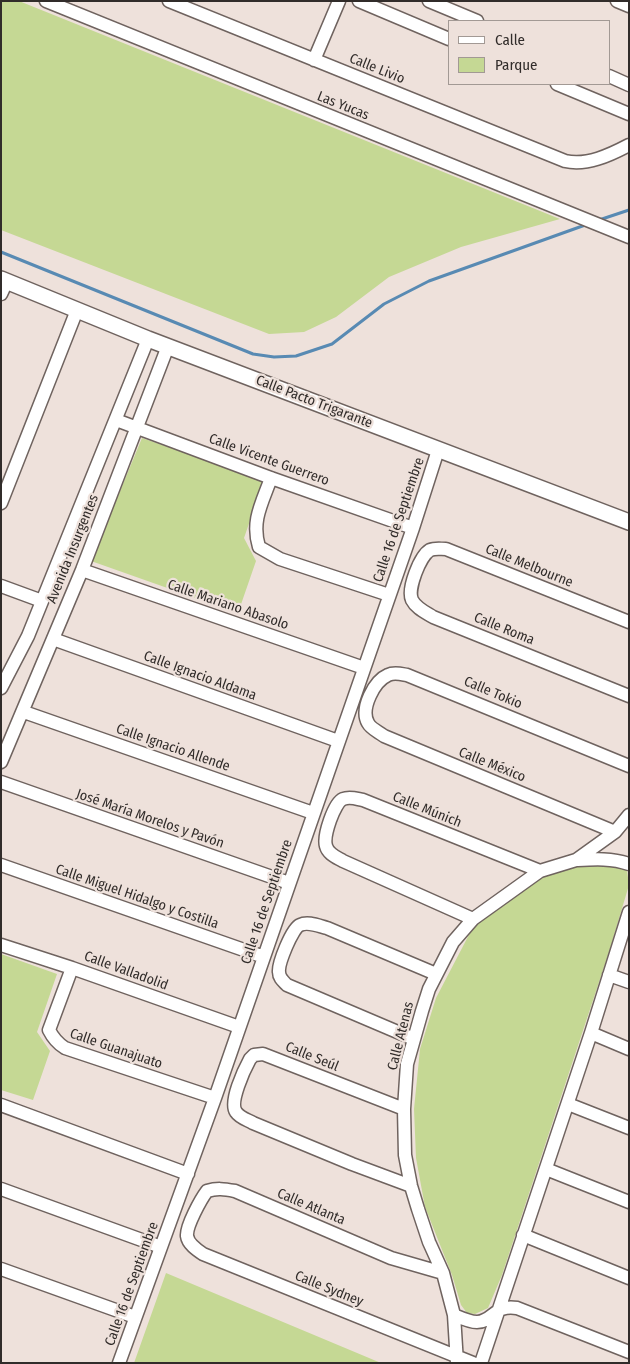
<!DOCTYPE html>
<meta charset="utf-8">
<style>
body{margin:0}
#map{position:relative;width:630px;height:1364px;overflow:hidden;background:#eee1db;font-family:"Fira Sans Condensed",sans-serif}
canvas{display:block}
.frame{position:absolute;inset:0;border:2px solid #312c2a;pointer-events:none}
.legend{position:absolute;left:448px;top:20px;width:162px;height:65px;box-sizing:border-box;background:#eee1db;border:1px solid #a29994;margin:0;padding:6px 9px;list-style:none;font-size:15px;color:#312c2a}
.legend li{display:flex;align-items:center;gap:10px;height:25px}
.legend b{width:25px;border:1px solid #a29994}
</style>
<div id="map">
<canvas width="630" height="1364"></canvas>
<div class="frame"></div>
<ul class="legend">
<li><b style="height:6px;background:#fff"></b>Calle</li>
<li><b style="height:14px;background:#c5d894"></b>Parque</li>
</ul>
</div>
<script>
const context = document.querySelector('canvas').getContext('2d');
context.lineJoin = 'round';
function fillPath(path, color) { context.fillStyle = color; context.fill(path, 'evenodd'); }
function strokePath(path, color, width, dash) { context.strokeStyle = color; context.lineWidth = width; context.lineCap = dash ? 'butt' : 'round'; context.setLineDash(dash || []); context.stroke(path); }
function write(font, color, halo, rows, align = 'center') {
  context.font = font + ' "Fira Sans Condensed",sans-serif'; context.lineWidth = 4.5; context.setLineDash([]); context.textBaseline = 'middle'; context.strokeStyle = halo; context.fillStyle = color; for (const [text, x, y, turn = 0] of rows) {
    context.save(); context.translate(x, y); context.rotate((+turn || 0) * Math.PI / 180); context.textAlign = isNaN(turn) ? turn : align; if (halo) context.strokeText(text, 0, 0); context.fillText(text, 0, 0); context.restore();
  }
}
const green = new Path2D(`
 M1,1H19L560,219L461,247L389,277L336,317L304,332L269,334L1,230Z
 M142,438L264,480L244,538L256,561L238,613L91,561Z
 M588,864L618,865L627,870L629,885L609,952L502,1275L488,1308L475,1314L467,1313L461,1305L452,1275L425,1207L416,1158L414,1109L420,1049L436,998L473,927L542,872Z
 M1,954L57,974L37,1032L50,1051L33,1100L1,1090Z
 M166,1273L381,1363H134Z`);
const stream = new Path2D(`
 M599,220L629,210
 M1,252L253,354L274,357L296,356L332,344L384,304L429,281L588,224`);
const minor = new Path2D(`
 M46,1L629,237
 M169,1L565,161C587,166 610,155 629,145
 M359,1L449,39
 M429,1L477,21
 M617,1L629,6
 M314,60L339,1
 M609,76L629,85
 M557,84L629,114
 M1,294L7,281
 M116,420L271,478L413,528
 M271,478C262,503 251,521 259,547L280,559L389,595
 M1,503L77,310
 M82,570L364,668
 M1,586L42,601
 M629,622L446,549C440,549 435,548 430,550C420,556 407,589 412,600C416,608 425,612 433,617L629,696
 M53,639L338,741
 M1,688L28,636L148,339
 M24,712L313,813
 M1,762L82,570L168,346
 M1,782L289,883
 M615,832L384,736C379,732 371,729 368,723C360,709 374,681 388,675C394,672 401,674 407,675L629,766
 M577,860C595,859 612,858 629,864
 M1,865L264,957
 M473,919L343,861C336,857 328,854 326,846C323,836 334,803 343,799C350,796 357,799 363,800L540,871
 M1,945L72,968L239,1027
 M72,968L49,1030C53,1038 57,1043 65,1048L215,1098
 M609,975L629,982
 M591,1033L629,1049
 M414,1039L287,985C283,981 279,978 279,972C278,964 292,928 300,925C308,921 319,926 327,928L436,974
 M568,1104L629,1128
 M1,1105L188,1174
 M404,1109L263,1054L254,1055L250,1059C244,1070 229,1102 236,1112C240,1118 248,1120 253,1123L352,1164L411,1186
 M546,1169L629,1202
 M1,1189L161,1247
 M523,1235L629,1278
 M1,1269L135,1317
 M443,1273L391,1258L235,1191C224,1189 217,1188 207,1191C201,1199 186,1226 187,1236C188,1244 197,1250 203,1254L473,1363
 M454,1315C461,1318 470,1322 477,1322C493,1322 494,1304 517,1308L629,1352
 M119,1363L215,1098L413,528L438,450
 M457,1363L454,1315L443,1273L429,1242L418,1209L411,1186L405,1155L404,1109L407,1064L422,1011L429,989L453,942L473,919L540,871L576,860L615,832L629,815
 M481,1363L591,1033L629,912`);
const tertiary = new Path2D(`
 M1,279L148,339L629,522`);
const streetNames = [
 ["Calle Livio",377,69,22],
 ["Las Yucas",343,106,22],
 ["Calle Pacto Trigarante",314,402,21],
 ["Calle Vicente Guerrero",269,460,20],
 ["Calle 16 de Septiembre",399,520,-71],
 ["Avenida Insurgentes",73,549,-68],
 ["Calle Melbourne",529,566,22],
 ["Calle Mariano Abasolo",228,605,19],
 ["Calle Roma",504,629,22],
 ["Calle Ignacio Aldama",200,676,20],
 ["Calle Tokio",493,693,23],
 ["Calle Ignacio Allende",173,748,19],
 ["Calle México",492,765,22],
 ["Calle Múnich",427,810,22],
 ["José María Morelos y Pavón",150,819,19],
 ["Calle Miguel Hidalgo y Costilla",137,897,19],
 ["Calle 16 de Septiembre",267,902,-71],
 ["Calle Valladolid",126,971,20],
 ["Calle Atenas",401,1036,-76],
 ["Calle Guanajuato",116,1049,19],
 ["Calle Seúl",312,1057,22],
 ["Calle Atlanta",311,1207,23],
 ["Calle 16 de Septiembre",132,1284,-70],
 ["Calle Sydney",329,1289,22]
];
fillPath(green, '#c5d894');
strokePath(stream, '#588ab3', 3);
strokePath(minor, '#6f635f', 15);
strokePath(tertiary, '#6f635f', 18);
strokePath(minor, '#fff', 12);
strokePath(tertiary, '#fff', 15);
write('14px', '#312c2a', '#eee1db', streetNames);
</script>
